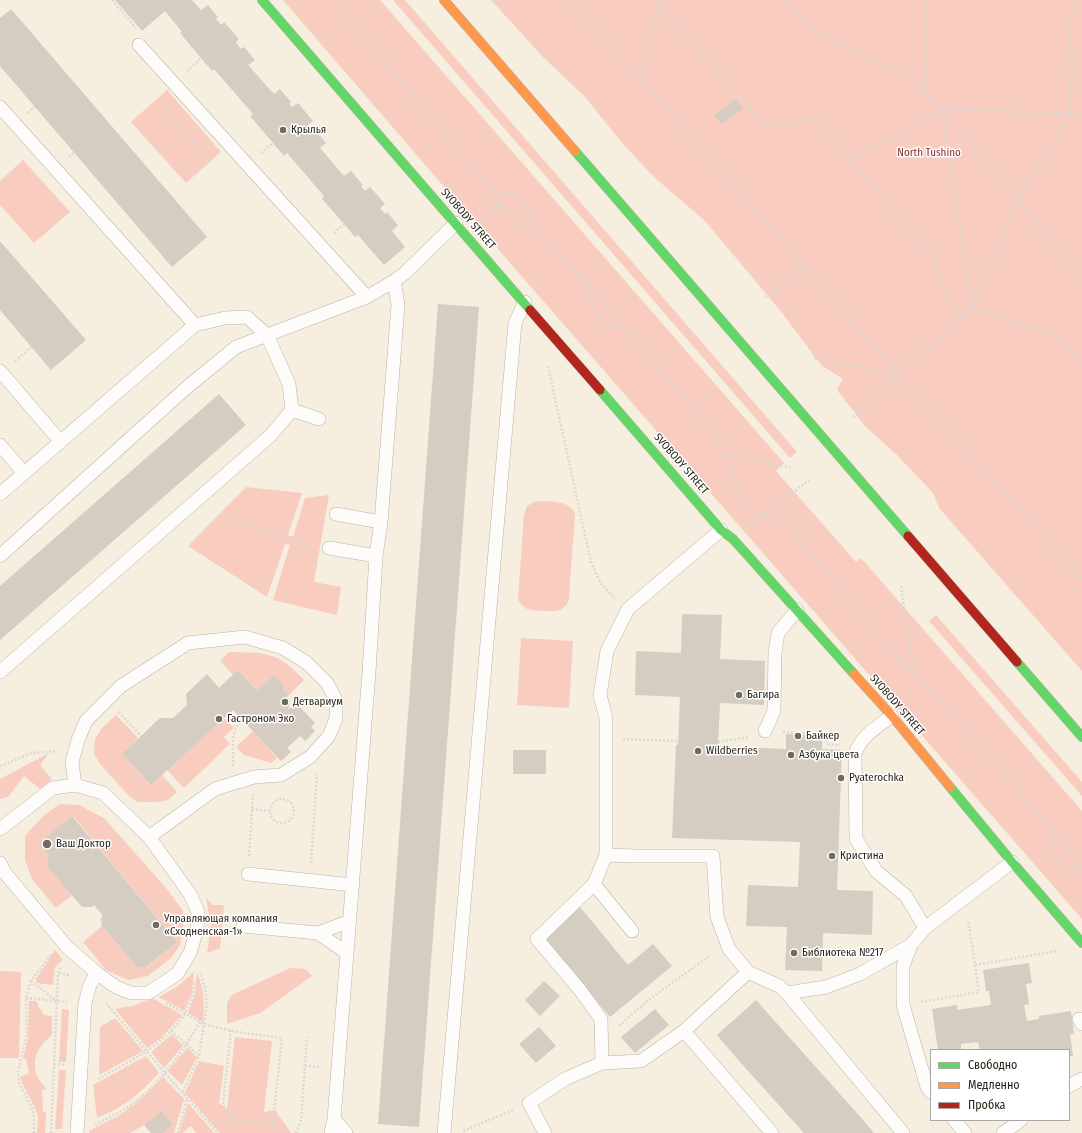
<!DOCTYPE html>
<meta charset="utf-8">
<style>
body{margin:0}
#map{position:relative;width:1082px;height:1133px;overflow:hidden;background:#f6eedf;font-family:"Fira Sans Condensed",sans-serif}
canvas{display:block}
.legend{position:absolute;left:930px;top:1049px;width:140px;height:72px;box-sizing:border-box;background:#fff;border:1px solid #a9a7a3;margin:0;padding:5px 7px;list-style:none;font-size:12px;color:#282419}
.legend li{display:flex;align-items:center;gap:8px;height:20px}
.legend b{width:20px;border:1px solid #a9a7a3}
</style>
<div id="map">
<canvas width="1082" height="1133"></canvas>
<ul class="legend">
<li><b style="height:5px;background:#63d668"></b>Свободно</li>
<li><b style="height:5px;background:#ff974d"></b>Медленно</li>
<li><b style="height:5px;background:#b3261e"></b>Пробка</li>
</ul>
</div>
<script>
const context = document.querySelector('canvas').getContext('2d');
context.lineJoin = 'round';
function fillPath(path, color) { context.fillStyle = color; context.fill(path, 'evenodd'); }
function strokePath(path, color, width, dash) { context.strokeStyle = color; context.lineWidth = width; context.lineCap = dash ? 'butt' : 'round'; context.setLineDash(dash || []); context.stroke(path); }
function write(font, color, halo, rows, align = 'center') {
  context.font = font + ' "Fira Sans Condensed",sans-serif'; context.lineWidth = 3; context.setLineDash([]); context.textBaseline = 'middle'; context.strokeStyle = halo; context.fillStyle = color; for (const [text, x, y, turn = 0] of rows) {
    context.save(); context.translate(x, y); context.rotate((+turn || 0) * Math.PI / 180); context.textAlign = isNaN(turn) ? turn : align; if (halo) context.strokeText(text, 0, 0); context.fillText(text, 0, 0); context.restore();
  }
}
const green = new Path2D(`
 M283,0H380L784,463L776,471L856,562L861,558L1082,811V919L477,225Z
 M393,0H405L797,452L790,458Z
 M491,0H1082V671L939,508L933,493L897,455L865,426L837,390L843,379L821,365L783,314L705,221L654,177L623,144L585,97L543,57Z
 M167,90L221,152L186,183L131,122Z
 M23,160L70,212L34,243L0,205V181Z
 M246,487L302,493L288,535L293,537L305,498L329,495L314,582L341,587L337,615L273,600L290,545L285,544L267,597L188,546Z
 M536,501C549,502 568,499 575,513L569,598C568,604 565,608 559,610C554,612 532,611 527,609C523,607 520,603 518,600L524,515L527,506Z
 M936,615L1082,782V796L929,621Z
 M521,638L573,641L569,708L517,705Z
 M229,652C267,653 277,651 304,680L289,695L282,688L283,686L273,676L257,691L238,670L233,675L220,661Z
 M116,715L138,738L122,754L151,785L162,775L177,792L168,800L157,802H138L130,797L100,764L94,754L95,739L102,728Z
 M224,718L234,728L224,737L230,744L184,788L167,770Z
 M253,731L277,758L271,763L244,755L236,747Z
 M49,753L40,765L52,779L40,789L24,776L8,797L0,799V779Z
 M60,804L79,805L104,818L167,889L183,911V929L180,945L171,958L148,976L128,980L106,970L83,942L102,926L137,967L146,968L177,942L73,816L40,843L49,855L48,866L72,895L56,908L32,879L25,860V836L44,815Z
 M206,897L212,905H224L220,948L207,953L211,927Z
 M55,950L63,960L55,967L53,985L37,983L36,979Z
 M290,968L306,969L312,976L260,1013L227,1024V1003L232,995Z
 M0,971L21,972L19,1058H0Z
 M194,972L192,993L184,1011L159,997L178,986Z
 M197,973C204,989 205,1005 203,1022L188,1013L195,994Z
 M152,998L182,1015L161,1038L147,1048L115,1009L136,1005Z
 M29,1001H37L38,1006L44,1015L52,1016V1035C39,1046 32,1056 36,1073C38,1079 43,1085 47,1089L42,1090L43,1112H46L45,1133H37C37,1128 38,1122 38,1117C35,1103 24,1091 20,1077L29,1073L26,1059H23L28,1038Z
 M62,1009L69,1010L66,1062H59Z
 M115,1018L143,1051L99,1075L100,1027Z
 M172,1034L183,1046L164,1068L151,1052Z
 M235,1037L272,1041L264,1112L275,1110L291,1133H220L185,1093L199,1061L224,1066L219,1103L227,1109Z
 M187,1048L197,1057L182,1085L168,1071Z
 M146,1056L159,1073C138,1095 126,1106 97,1118L93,1085Z
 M59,1070H66L62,1129H55Z
 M163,1077L184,1099L174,1133H163L172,1125L161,1111L144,1125L130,1133H89V1131L118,1116L136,1103Z
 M188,1103L214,1133H196L191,1126L182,1133H179Z`);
const building = new Path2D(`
 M115,0H192L201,10L208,5L218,17L216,19L221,25L224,22L239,39L236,42L241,49L244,47L255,60L248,65L274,94L280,89L291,102L289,104L292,107L298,103L313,121L307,126L314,133L316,131L326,143L320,148L344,176L351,171L363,185L361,186L365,191L370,187L385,204L380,208L385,214L387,212L398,225L392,231L405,247L384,265L358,235L355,237L344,224L322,199L324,196L287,153L284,156L250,116L253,114L214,69L212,71L201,58L180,33L182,32L165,11L142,31Z
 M11,9L207,237L172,267L0,66V18Z
 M736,99L743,108L722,124L714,115Z
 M0,241L86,340L51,370L0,310Z
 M438,304L479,307L419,1127L378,1124Z
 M219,394L246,425L0,640V586Z
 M682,614L722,615L720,659L765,661L764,705L720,703L718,746L786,749V734L822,736V749L842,750L837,890L873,891L872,935L823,933L822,971L785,970L787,927L746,926L748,885L798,887L800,842L672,838L676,745H678L680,697L635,695L636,651L681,653Z
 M238,670L257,691L274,675L284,686L282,688L289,695L287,696L290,703L288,710L296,703L315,723L311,727L315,731L305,741L300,736L287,748L291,752L281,761L233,710L151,785L122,754L160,718H173L187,705L186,694L207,674L219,688Z
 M513,750H546V774H513Z
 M72,816L177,942L145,968L137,967L102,926L101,918L103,916L94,905L92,907H82L47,866L49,855L39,843Z
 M580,907L628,965L653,944L672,966L610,1017L544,937Z
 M1029,963L1032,983L1026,984L1029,1004L1024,1005L1027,1021L1039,1019V1016L1071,1011L1074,1034H1070L1073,1056H1069V1050H980L978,1042L961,1044V1049L938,1050L932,1009L957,1005V1010L991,1005L989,991H986L983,970Z
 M544,981L560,996L540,1016L525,1000Z
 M756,1000L864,1121L874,1133H804L739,1061L717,1035Z
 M655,1009L669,1025L635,1053L621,1037Z
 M539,1027L556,1046L536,1063L519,1044Z
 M161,1111L173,1125L163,1133H151L144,1125Z`);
const path = new Path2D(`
 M112,0L136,28
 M334,0L490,189L499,204L517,223L532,232L577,274L706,423L726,454L736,486L751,510L774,519L791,528L844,594L913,674L969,732L1011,780L1070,852L1082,874
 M572,0L898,374L1082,578
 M663,0L659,4L765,126L814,120L839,149L847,154L856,155L902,135L942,109L1082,114
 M783,0L819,33L913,79L974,146L1019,199L1039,226L1082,275
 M187,71L201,58
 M643,83L644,61L659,4L657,0
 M923,89L927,69L926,0
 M169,104L165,108L205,153L209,150
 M942,110L973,308L1059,338L1082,364
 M28,113L35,106
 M261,153L273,143
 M848,155L867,180L935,261L946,294L964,320
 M69,157L74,152
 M490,189L519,197L532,212V231
 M481,220L499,204
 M334,233L344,224
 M578,276L601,323L607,326L623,328
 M765,297L803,266
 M814,358L897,374
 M15,361L32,347
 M548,366L591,562L600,582L615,599
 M853,417L911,362L964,320L973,308L1019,199L1070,114L1072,65L1070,24L1075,0
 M726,454L792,468
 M238,519L292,542L313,545
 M751,525L809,480
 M901,586L913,674
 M119,712L141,736
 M783,732L825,734L828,744L840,745
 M623,739L678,741
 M718,742L749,737
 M0,766L32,753L57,751
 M233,766V736L241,718
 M270 811a12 12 0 1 1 24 0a12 12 0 1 1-24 0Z
 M252,809L269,811
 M1052,833C1053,858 1054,863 1080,870
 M249,856L253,795
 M311,863L317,774
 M975,965L1057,951
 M59,973L69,975
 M31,981L57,1001
 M26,998L67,1002
 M921,1002L979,992L968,919
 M106,1003L164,1072L218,1133
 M166,1003L204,1024L237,1032L282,1038L273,1123L278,1133
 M619,1026L647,1001L711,955
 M231,1030L223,1104L232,1119L273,1123
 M171,1031L199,1056
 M54,1064L64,1065
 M305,1066L320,1067
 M98,1079C138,1057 191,1032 195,981
 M183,1092L199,1056L204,1024L207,1004L205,988L200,972
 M208,1122L232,1119
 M95,1125C106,1119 117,1114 128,1107C156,1089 183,1051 200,1022
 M463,1131L513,1110
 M34,1133V1117L32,1108L19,1083L18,1072L27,1033L26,998L31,981L51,955
 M51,1133L58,973L61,966
 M178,1133L187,1098
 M296,1133L301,1120L307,1037`);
const lane = new Path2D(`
 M139,45L367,297
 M0,107L195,325
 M0,371L60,441
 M292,410L319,419
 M0,445L24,473
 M0,494L195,325L225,318L247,317L267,335L289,384L292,410L270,436L0,672
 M336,514L381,522
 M329,548L376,556
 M0,556L185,389L236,347L367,297L394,281L405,273L456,223
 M892,716C877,727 861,736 855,754L856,839L876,871L906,896L925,928
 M765,731L774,711L775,652L778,633L797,610
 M75,785L72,762L78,740L86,721L121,686L188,643L245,637L283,648L307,663L327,683L336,700V719L329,736L310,757L281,775L254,777L215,789L149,837
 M0,829L53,788L75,785L103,793L149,837L190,894L198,912L197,929L190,953L177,974L148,993H131L116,987L98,974L67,947L5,873L0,863
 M606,855L635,856H713L717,917L729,949L748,972L779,986L787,993L826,987L860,974L911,945
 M248,874L353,885
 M594,884L632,931
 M243,926L318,933L350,921
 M318,933L347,953
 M787,993L903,1133
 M1079,1019L1082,1024
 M684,1031L772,1133
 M602,1063L601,1019L580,990L537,939L594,884L606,855V718L600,695L607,651L628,609L721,530
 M1069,1086L1078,1081L1082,1079
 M931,1092L927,1087L903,1005V966L911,945L925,928L1012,862
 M334,1119L346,1133
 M954,1120L965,1133
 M77,1133L85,1003C88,993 89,981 98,974
 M331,1133L334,1119L369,672L376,556L381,522L398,305L394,281
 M444,1133L515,323L525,302
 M545,1133L529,1103L565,1079L602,1063L641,1061L684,1031L748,972
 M1003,1133L1021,1120`);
const fast = new Path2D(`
 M262,0L530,310
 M575,151L908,536
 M600,390L721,530L733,539L854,674
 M1017,662L1082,737
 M950,787L1012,862L1082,943`);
const slow = new Path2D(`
 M444,0L575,151
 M854,674L892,716L950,787`);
const jam = new Path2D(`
 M530,310L600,390
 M908,536L1017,662`);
const markers = [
 [283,130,4,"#706b5e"],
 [739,695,4,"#706b5e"],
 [285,702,4,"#706b5e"],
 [219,719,4,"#706b5e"],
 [798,736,4,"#706b5e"],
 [698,751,4,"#706b5e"],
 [791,755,4,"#706b5e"],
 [841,778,4,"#706b5e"],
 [47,844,5,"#706b5e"],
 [832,856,4,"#706b5e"],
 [156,925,4,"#706b5e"],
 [794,953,4,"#706b5e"]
];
const poiNames = [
 ["Крылья",291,130],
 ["Багира",747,695],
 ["Детвариум",293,702],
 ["Гастроном Эко",227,719],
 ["Байкер",806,736],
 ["Wildberries",706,751],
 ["Азбука цвета",799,755],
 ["Pyaterochka",849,778],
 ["Ваш Доктор",56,844],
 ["Кристина",840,856],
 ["Управляющая компания",164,919],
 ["«Сходненская-1»",164,932],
 ["Библиотека №217",802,953]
];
const parkNames = [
 ["North Tushino",929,153]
];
const streetNames = [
 ["SVOBODY STREET",468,219,49],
 ["SVOBODY STREET",681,464,49],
 ["SVOBODY STREET",897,705,49]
];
fillPath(green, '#f9ccc0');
fillPath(building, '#d5ccc2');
strokePath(lane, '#b9b3a7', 14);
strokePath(fast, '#b9b3a7', 10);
strokePath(slow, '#b9b3a7', 10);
strokePath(jam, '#b9b3a7', 10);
strokePath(path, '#dbd9d4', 2.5, [2, 2]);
strokePath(lane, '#fefcfa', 13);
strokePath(fast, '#63d668', 9);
strokePath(slow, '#ff974d', 9);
strokePath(jam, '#b3261e', 9);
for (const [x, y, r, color] of markers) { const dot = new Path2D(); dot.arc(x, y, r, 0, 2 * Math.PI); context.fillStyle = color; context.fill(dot); strokePath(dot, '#fff', 1.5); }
write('11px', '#282419', '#fff', poiNames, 'left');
write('11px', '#892f2a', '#fff', parkNames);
write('11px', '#282419', '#fff', streetNames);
</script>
